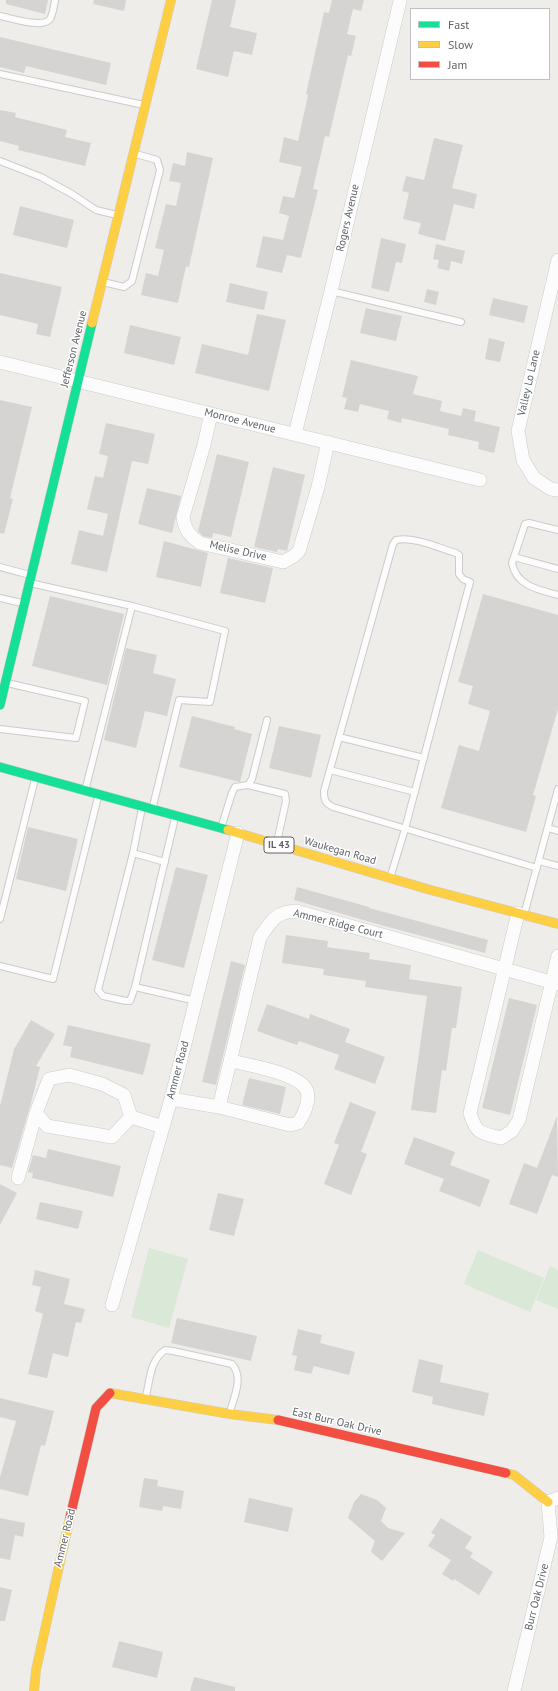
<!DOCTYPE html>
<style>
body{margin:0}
#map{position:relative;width:558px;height:1691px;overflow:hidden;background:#eeede9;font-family:"PT Sans",sans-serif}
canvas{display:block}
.legend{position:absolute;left:410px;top:8px;width:140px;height:72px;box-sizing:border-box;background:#fff;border:1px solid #bfc0c2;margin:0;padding:5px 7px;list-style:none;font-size:12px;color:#5f6266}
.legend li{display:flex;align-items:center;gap:8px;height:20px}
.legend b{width:20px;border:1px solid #bfc0c2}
</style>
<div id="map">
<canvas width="558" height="1691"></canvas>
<ul class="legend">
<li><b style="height:5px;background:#16e098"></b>Fast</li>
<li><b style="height:5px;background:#ffcf43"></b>Slow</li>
<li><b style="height:5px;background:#f24e42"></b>Jam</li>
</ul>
</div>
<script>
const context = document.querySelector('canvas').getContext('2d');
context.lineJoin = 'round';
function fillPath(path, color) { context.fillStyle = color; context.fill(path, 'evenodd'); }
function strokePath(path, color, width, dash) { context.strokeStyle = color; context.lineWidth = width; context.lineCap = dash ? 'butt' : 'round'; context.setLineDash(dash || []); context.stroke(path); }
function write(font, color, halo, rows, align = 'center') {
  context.font = font + ' "PT Sans",sans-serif'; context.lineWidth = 3; context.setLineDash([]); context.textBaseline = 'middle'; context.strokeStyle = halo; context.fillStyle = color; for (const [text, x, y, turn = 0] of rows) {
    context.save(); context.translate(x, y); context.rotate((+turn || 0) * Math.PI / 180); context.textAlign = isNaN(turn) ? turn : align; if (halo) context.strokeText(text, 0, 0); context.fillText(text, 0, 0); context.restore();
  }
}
const green = new Path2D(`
 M149,1248L188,1259L169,1328L131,1317Z
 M478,1250L544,1278L530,1312L464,1284Z
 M550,1266L558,1270V1309L536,1300Z`);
const building = new Path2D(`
 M6,0H48L45,14L6,4Z
 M94,0H126L124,11L93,4Z
 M212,0H236L230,27L257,33L252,55L234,51L228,77L196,69Z
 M332,0H364L361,11L353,9L347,34L356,36L351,56L348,55L329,137L325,136L313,189L318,190L301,258L287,255L282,273L256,267L263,236L283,240L289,216L279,213L283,196L294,198L302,167L279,162L284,137L298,141L308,95L306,94L324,12L329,13Z
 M0,37L111,63L106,85L26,66L24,73L0,67Z
 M0,110L16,113L15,117L67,130L65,137L91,143L85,166L18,150L19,146L0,141Z
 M434,138L463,145L452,188L477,194L474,209L454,204L445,241L418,234L421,223L403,219L409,193L402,191L406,176L424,180Z
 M187,152L213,158L189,267L186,266L178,303L141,295L146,273L158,276L164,250L155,248L166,204L176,206L181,183L169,181L173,163L185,166Z
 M20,206L74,220L67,248L13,235Z
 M381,238L406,244L402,263L396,262L389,292L371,288Z
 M436,244L465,251L462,264L451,261L449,271L437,268L439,260L433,259Z
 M0,273L62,287L50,337L36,334L38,324L0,315Z
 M230,283L268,292L264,310L226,302Z
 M427,289L439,292L436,305L424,302Z
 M493,298L528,306L524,323L489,315Z
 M366,308L402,316L396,341L360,333Z
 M257,314L286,320L269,391L195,373L202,344L248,355Z
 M130,325L181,337L174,365L124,353Z
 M489,338L505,342L500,362L485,359Z
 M351,360L418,376L413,394L442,401L440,411L461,416L463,408L476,411L474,421L500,427L494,453L478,449L479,442L448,435L449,429L402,418L401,423L387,419L389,411L360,404L358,412L344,409L347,398L342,397Z
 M0,400L32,407L10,498L13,499L4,534L0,533Z
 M106,423L155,434L148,464L132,461L107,572L71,564L79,530L103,536L108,514L87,509L95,476L103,478L108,456L99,454Z
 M217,454L249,462L231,537L213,533L212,538L203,536L198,531Z
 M273,467L305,475L287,551L278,549L277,552L254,547Z
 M147,488L181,496L172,533L138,524Z
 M164,541L208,553L201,587L156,577Z
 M228,558L273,568L265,603L220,593Z
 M483,594L558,615V709L533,795L536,796L526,832L441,808L459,745L479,751L490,711L468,704L473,686L458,682Z
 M50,596L124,614L107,685L32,666Z
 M126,648L157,655L153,673L176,679L167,716L145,711L136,748L104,740Z
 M192,716L235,727L234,729L252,734L240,782L179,767Z
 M279,726L321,735L311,778L269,768Z
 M28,827L78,839L66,891L16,879Z
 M176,867L208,875L184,968L152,960Z
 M297,887L369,907V908L488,940L485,953L377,924L294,900Z
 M286,935L328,941L327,947L370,953L369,959L411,965L409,979L462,987L456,1028H452L446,1071L442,1070L436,1113L411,1110L427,996L365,987L366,981L323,975L324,969L282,963Z
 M231,961L245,965L216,1085L202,1082Z
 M509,998L537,1005L510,1115L482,1108Z
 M267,1004L309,1019L310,1014L350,1029L345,1042L385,1057L375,1084L334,1069L339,1055L299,1041L297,1045L257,1031Z
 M31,1020L55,1034L36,1066L40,1067L31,1103L12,1168L0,1165V1106L14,1049Z
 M68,1025L151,1044L143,1075L70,1057L72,1047L63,1045Z
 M249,1078L286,1087L280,1114L242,1105Z
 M350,1102L376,1112L361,1152L367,1154L351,1195L324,1184L339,1145L334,1143Z
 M557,1116L558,1177L552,1175L537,1214L509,1204L524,1163L537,1168Z
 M414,1137L455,1152L450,1165L490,1180L480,1207L439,1191L444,1179L404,1164Z
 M48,1149L121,1166L113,1197L32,1178L33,1173L28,1172L33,1155L46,1158Z
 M0,1184L17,1193L0,1225Z
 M218,1193L244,1199L234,1236L209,1230Z
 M40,1202L83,1211L78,1229L36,1219Z
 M35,1270L70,1279L64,1304L85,1309L81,1323L76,1322L68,1357L53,1353L47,1378L28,1374L43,1314L35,1311L41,1287L32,1285Z
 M177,1318L257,1336L251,1361L171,1343Z
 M298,1329L322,1335L320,1343L355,1352L349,1375L314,1366L311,1374L294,1370L297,1356L292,1355Z
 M419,1359L443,1365L440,1382L489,1393L484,1416L432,1404L433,1397L412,1392Z
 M0,1398L54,1411L45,1446L41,1445L28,1496L0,1489V1477L16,1421L0,1417Z
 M144,1478L158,1480L157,1486L184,1491L181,1509L163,1506L162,1511L139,1507Z
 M361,1494L377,1500L386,1508L381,1521L388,1528L405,1533L382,1561L371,1552L375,1541L348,1518L354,1502Z
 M249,1498L293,1508L288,1532L244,1522Z
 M0,1518L25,1523L23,1537L15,1535L10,1560L0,1558Z
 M441,1518L472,1537L465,1548L473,1553L470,1557L493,1572L479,1595L454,1579L453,1581L442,1574L451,1560L428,1546L435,1535L431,1533Z
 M0,1587L12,1590L5,1621H0Z
 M119,1641L163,1652L157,1678L112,1667Z
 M194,1677L235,1687V1691H190Z`);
const lane = new Path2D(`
 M0,16C11,18 43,29 50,19C53,14 54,6 55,0
 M0,74L144,105
 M0,161L41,177L72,194L96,210L117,215
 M103,282L124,287L132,281L160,170L157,160L136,154
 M331,291L461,322
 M558,530L529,523L525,524L512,563C516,586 539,590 558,595
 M514,557L558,569
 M0,567L30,575
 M30,583L132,606
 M0,598L22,603
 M0,729L76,738L85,701L7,683
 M339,737L424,758
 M330,770L415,792
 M248,785L285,794L286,801L277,842
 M86,787L132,606L225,631L210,702L179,700L153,806
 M142,808L133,853L165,862
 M175,818L135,987L196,1001
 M222,825L232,793L235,787L248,785L252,779L267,720
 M548,828L558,831
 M133,853L98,990L103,996L126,1001H130L135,987
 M539,861L558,866
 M391,875L405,829L470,582L463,579L459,574V555L456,553C439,548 413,536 396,540L393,544L324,791C324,800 325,803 333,807L537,868
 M525,911L558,789
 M0,919L35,779
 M0,966L53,979L98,797
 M146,1396C150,1380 150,1360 165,1350L173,1351L232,1364C244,1378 234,1396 230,1412`);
const street = new Path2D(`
 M558,260L518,431L523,460L534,478L551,489L558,490
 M0,362L480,480
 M211,414L204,445L183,517C185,530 189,535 200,543L283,562L294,556L299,551L318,487L328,442
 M295,434L331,291L400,1
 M518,913L470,1113C476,1134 481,1133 501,1138L512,1131L519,1120L558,956
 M171,1099L219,1107L260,937C272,921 275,912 296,911L558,984
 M219,1107L290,1125L298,1123C304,1115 310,1101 307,1091C300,1073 248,1065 231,1061
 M131,1117L124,1095L102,1084L69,1075L49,1079L36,1113L47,1126L112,1137L131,1117L163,1127
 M18,1178L36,1113
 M112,1305L171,1099L238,833
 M514,1691L551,1537L548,1502L558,1498`);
const fast = new Path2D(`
 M0,705L92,323
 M0,767L228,830`);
const slow = new Path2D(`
 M92,323L171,0
 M228,830L427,889L558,924
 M110,1393L230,1414L278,1420
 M506,1473L514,1475L548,1502
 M34,1691L36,1670L70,1517`);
const jam = new Path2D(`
 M278,1420L506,1473
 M70,1517L96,1408L110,1393`);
const shields = [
 [279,845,30]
];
const shieldNames = [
 ["IL 43",279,845]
];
const streetNames = [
 ["Rogers Avenue",348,218,-77],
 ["Jefferson Avenue",74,349,-76],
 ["Valley Lo Lane",529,383,-77],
 ["Monroe Avenue",240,421,14],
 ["Melise Drive",238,551,13],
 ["Waukegan Road",340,851,16],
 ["Ammer Ridge Court",338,924,14],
 ["Ammer Road",178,1070,-75],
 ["East Burr Oak Drive",337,1422,13],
 ["Ammer Road",65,1538,-76],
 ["Burr Oak Drive",537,1597,-76]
];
fillPath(green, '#d9e8d7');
fillPath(building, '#d5d4d2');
strokePath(lane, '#cbcbca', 8);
strokePath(street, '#cbcbca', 14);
strokePath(fast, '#cbcbca', 10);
strokePath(slow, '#cbcbca', 10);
strokePath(jam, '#cbcbca', 10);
strokePath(lane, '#fcfcfc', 6);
strokePath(street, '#fcfcfc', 13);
strokePath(fast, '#16e098', 9);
strokePath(slow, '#ffcf43', 9);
strokePath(jam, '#f24e42', 9);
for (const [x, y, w] of shields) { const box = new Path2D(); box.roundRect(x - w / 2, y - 8, w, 16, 3); context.fillStyle = '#fff'; context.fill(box); strokePath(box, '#5f6266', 1); }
write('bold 10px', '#5f6266', null, shieldNames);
write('11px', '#5f6266', '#fff', streetNames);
</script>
